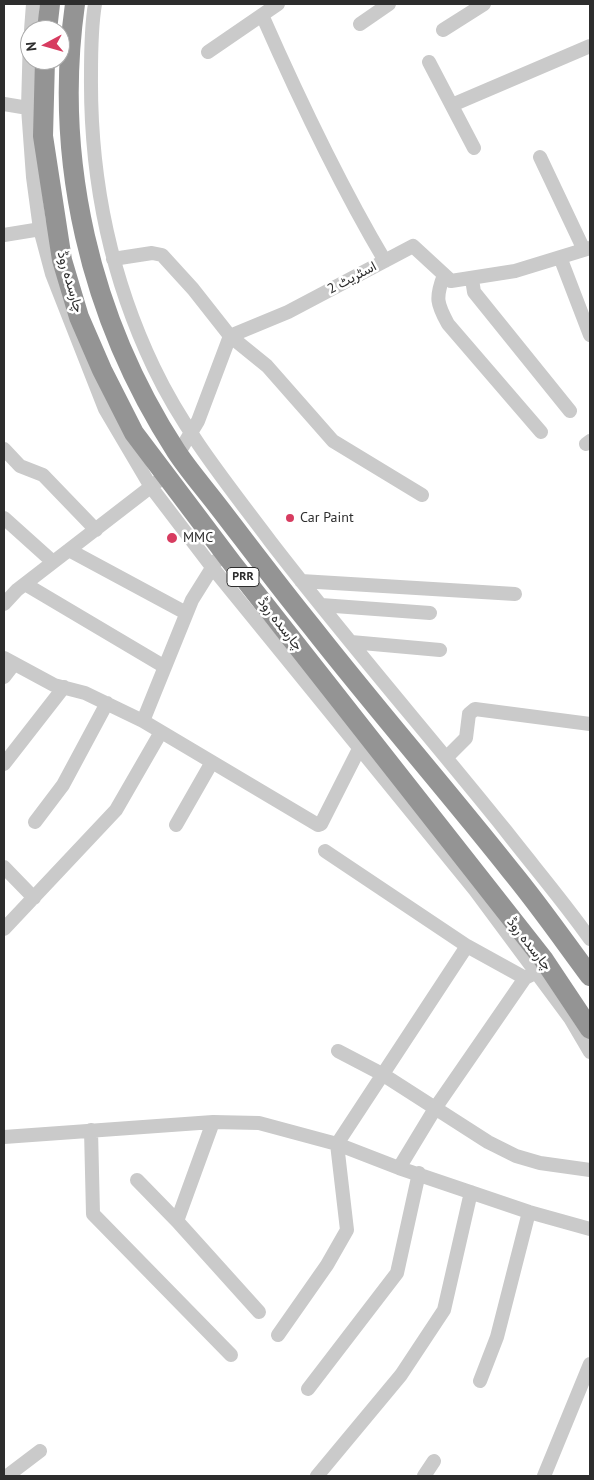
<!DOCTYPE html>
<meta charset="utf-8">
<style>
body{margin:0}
#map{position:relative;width:594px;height:1480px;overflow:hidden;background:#fff;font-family:"PT Sans",sans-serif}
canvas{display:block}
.frame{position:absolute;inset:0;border:5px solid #2d2d2d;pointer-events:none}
.north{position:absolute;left:20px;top:20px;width:50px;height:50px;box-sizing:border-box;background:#fff;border:1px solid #ababab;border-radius:50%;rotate:264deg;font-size:14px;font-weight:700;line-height:20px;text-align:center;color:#2d2d2d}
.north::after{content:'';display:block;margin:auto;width:18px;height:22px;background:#d73c60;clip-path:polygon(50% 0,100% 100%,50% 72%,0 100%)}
</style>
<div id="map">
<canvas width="594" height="1480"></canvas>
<div class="frame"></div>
<div class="north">N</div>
</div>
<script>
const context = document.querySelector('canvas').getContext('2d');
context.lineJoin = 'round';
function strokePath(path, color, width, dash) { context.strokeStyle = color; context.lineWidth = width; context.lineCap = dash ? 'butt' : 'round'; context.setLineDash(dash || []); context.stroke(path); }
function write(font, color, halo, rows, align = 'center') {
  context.font = font + ' "PT Sans",Vazirmatn,sans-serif'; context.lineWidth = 5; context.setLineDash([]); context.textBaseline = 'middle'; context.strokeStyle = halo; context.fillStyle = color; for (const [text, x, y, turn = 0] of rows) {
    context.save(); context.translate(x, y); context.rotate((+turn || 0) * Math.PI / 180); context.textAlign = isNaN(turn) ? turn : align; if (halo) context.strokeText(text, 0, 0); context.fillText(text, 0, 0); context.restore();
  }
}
const minor = new Path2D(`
 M95,4C91,27 91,51 91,75C90,176 110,276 154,368C184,431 228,485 270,541C346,640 428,734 506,831C534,867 564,902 590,939
 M262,15C299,99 338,182 385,261
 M360,24L389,4
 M31,30L33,4
 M443,30L484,4
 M30,35L28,108L33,177L40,229L52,274L105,409L151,487L212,567L475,890L570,1018L590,1052
 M208,52L278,4
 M429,62L474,148
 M4,104L28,108
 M452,105L590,46
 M540,157L584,250
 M4,235L47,228
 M560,257L590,335
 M113,259L152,253L162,255L193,289L230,336L267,366L333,441L422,495
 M444,275C435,298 437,304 448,324L541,432
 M472,279L474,292L570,411
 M586,444L590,441
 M4,449L20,466L43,475L96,530
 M178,454L198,421L230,336L288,312L413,246L451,281L515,271L590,248
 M4,518L53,562
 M69,550L186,613
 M301,581L515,594
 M25,584L165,667
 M4,604L17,590L157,482
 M321,605L430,613
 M351,642L440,650
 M4,658L54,685L85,693L143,721L318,825L321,824L359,749
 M4,677L14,664
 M143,721L192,600L217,560
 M447,757L466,738L469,714L475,709L590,724
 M4,764L64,687
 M35,822L63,785L107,703
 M176,825L212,762
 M325,851L467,946L525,978
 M4,867L34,898
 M4,929L116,810L161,732
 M338,1051L382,1074L488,1142L516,1156L540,1163L590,1170
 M91,1130L93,1214L231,1355
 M4,1137L213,1122L259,1123L337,1144L399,1168L529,1212L590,1229
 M399,1168L436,1107L525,978L537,972
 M137,1180L177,1221L259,1312
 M177,1221L213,1122
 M278,1335L327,1265L347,1230L337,1144L467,946
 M480,1381L497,1337L529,1212
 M308,1389L397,1273L419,1173
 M7,1476L40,1451
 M317,1476L401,1375L444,1310L471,1192
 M424,1476L434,1461
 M544,1476L590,1364`);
const highway = new Path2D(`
 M75,4C53,160 90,318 176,451C189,471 206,490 221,510C251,549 281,589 312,627C377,710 446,789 511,871C539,905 564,941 590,976
 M47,30L50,4
 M45,60L43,136L62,260L79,317L102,370L134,433L232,563L544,960L590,1029`);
const markers = [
 [290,518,5,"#d73c60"],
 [172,538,6,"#d73c60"]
];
const shields = [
 [243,577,32]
];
const shieldNames = [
 ["PRR",243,577]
];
const streetNames = [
 ["اسٹریٹ 2",352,278,-28],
 ["چارسدہ روڈ",70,282,74],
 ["چارسدہ روڈ",280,624,52],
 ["چارسدہ روڈ",529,944,52]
];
const poiNames = [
 ["Car Paint",300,518],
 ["MMC",183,538]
];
strokePath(minor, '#cacaca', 14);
strokePath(highway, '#949494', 20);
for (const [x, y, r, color] of markers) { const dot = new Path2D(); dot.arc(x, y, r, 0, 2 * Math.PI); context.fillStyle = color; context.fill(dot); strokePath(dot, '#fff', 2); }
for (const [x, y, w] of shields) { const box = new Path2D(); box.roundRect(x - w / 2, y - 9.5, w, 19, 4); context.fillStyle = '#fff'; context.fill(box); strokePath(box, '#2d2d2d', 1); }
write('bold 12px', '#2d2d2d', null, shieldNames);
write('14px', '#2d2d2d', '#fff', streetNames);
write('14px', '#2d2d2d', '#fff', poiNames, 'left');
</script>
